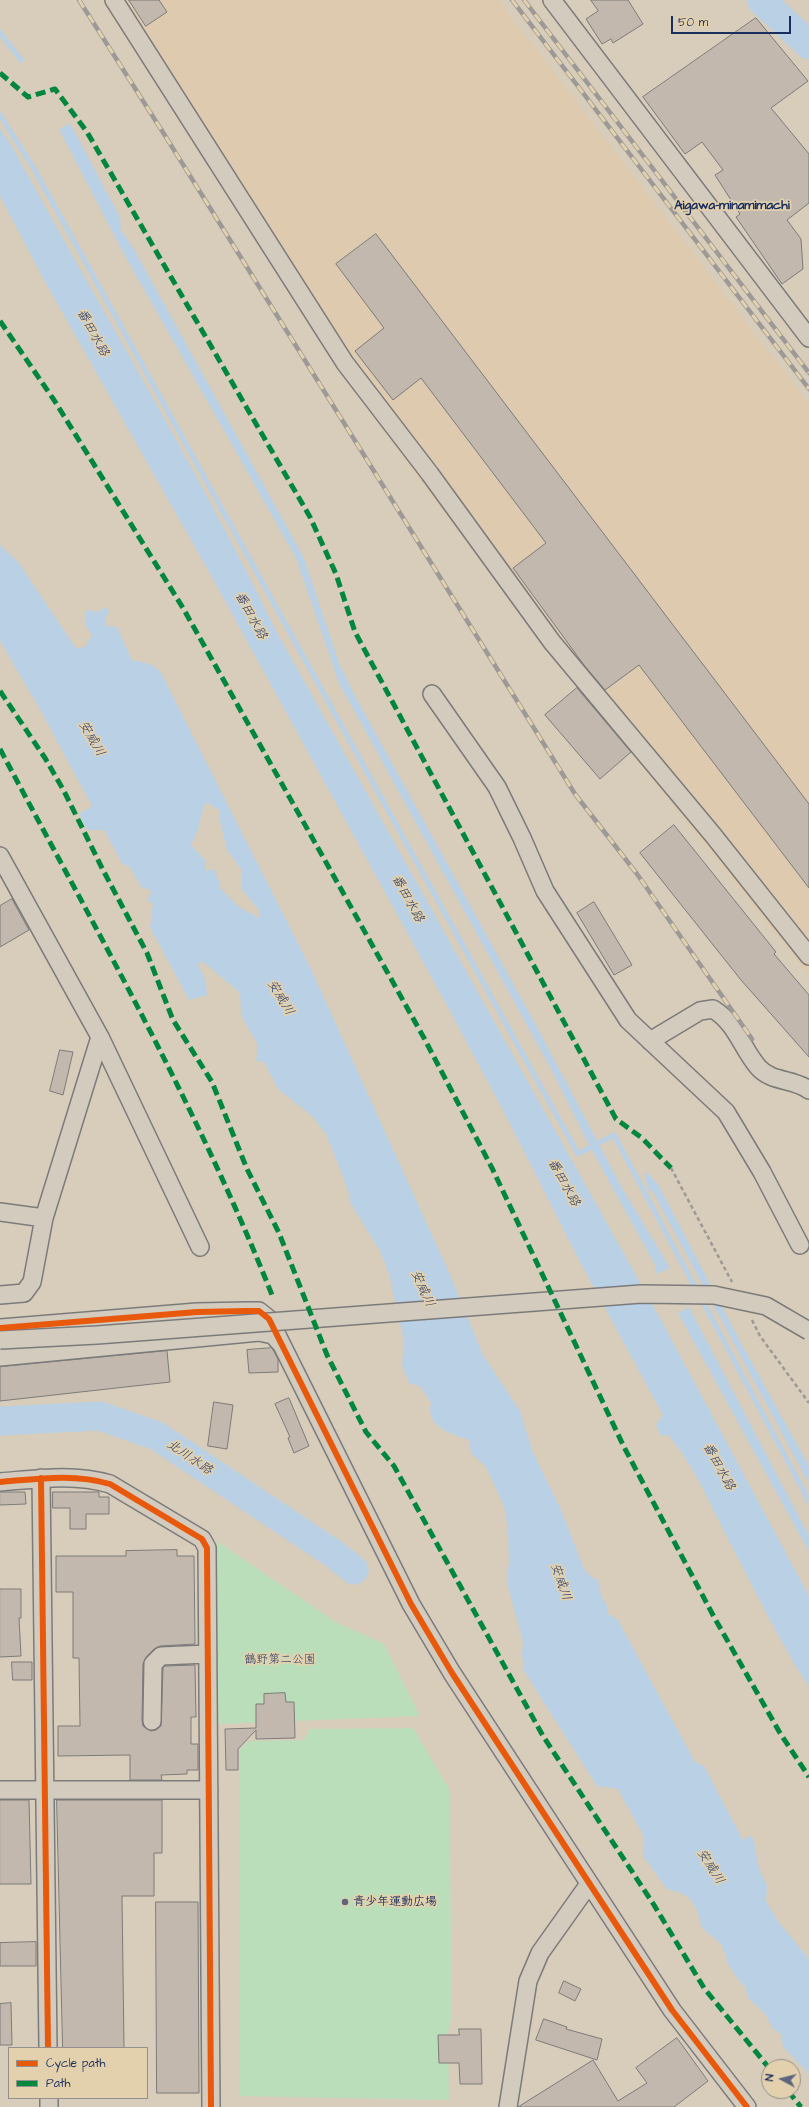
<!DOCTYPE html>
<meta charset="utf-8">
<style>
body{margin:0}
#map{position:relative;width:809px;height:2107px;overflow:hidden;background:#d7cdba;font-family:"Architects Daughter",sans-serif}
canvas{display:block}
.legend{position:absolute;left:8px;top:2047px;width:140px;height:52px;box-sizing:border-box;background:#e3d1ae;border:1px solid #93908e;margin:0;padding:5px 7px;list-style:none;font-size:12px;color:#1b2f5e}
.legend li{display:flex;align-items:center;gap:8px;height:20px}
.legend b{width:20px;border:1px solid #93908e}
.north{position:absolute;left:761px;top:2059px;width:40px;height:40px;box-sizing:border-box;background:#e3d1ae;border:1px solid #93908e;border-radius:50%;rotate:277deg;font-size:11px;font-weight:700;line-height:16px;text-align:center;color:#1b2f5e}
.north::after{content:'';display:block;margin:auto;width:14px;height:18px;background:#5d667e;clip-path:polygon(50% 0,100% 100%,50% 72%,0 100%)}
.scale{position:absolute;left:671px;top:16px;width:120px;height:18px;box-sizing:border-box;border:2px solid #1b2f5e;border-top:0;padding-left:5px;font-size:12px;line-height:14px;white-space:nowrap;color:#1b2f5e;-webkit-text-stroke:3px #e3d1ae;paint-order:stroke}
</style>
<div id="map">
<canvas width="809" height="2107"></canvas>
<ul class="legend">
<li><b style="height:5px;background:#e8590c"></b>Cycle path</li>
<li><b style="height:5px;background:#00873e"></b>Path</li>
</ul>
<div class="north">N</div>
<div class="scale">50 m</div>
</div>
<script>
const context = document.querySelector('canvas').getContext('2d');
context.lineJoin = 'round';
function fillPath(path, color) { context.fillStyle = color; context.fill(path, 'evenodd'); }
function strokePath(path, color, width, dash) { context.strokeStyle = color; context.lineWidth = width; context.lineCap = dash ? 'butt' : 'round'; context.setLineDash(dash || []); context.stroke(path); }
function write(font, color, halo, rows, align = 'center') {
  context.font = font + ' "Architects Daughter","Klee One",sans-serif'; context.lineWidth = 3.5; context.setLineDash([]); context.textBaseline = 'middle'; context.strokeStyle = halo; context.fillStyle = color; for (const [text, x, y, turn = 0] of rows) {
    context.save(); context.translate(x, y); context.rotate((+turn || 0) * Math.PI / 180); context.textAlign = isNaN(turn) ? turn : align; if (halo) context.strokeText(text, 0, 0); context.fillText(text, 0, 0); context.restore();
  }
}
const built = new Path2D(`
 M101,0H498L809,404V976L578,687L443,512L370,412L299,310L241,215Z`);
const green = new Path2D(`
 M218,1542L337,1623L384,1644L420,1716L218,1724L216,1546Z
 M413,1728L449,1789L452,2016L448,2032L449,2100L239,2096V1750L249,1741L304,1740L310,1729Z`);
const water = new Path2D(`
 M70,123L120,217L121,230L135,251L304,558L339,663L353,692L537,1027L621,1186L670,1268L656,1274L655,1265L588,1143L550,1067L339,683L296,558L119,245L59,129Z
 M0,129L12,146C99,307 195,463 274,627L661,1320L809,1596V1687C776,1636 751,1582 723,1529C707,1497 691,1461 668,1435L661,1436L656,1425L663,1415L580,1262L504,1112L444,1000L213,579L44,280L0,196Z
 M0,545L18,562L76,648L85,647L92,635L86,626L85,612L87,610L98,612L106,607L109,611L105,618L106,626L117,627L132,660L150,664L160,671L310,967L448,1270L483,1355L520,1411L532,1450L562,1512L583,1567L592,1578L598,1579L601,1595L607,1606L608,1614L618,1620L695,1762L704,1766L743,1840L750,1835L754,1841L759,1869L767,1886L766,1901L778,1921L809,1959V2074L783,2047L781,2034L773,2029L765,2014L747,1997L746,1987C737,1982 732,1968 726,1960L727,1957L721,1944L702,1928L697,1910L690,1899L681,1893L667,1889L643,1856L644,1837L618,1789L597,1786L524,1671L522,1655L523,1642L507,1583L509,1561L508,1530L504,1506L486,1467L471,1453L469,1440C451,1434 425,1427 431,1403L421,1387L409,1383L402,1365L404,1342L389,1274L380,1251L349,1201V1194L344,1179L326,1134L312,1116L278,1089L264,1062L256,1061L258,1045L241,1015L240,993L202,961L198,965L206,981L207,995L189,1000L150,927L153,904L147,900L152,891L141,887L130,867L122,863L104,830H87L79,814L92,806L42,713L0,641ZM208,803L219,810L220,821L227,850L241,869L242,890L259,910V918L239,907L220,888V882L217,879L216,871L213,869L206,871L205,866L206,861L191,845L198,830L204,805Z
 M644,1172L650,1175L659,1186L741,1343L809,1466V1484L653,1192L648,1189Z
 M689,1307L809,1536V1552L678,1313Z`);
const stream = new Path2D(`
 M0,33L21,60
 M0,115L33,167L578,1154L614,1135L697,1291
 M701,1298L809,1501`);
const river = new Path2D(`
 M761,0L809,45
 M0,1421L100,1416L157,1436L334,1554L354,1570`);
const building = new Path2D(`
 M129,0H159L167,12L146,26Z
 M591,0H628L643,24L613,43L611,39L602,44L586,19L598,11Z
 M756,18L808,81L771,108L809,154V203L787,220L801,239L803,269L782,284L736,217L740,214L715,175L723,170L702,142L685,154L643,97Z
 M376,234L809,804V888L639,665L605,690L584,665L513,568L546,543L421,378L393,400L355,351L384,328L336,264Z
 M577,688L631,752L600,779L545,715Z
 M674,825L776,952L774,954L809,995V1057L741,980L640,853Z
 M12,899L29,930L0,947V906Z
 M594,902L632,965L614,975L577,913Z
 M60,1050L73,1052L63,1095L50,1091Z
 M272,1348L278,1359V1372L249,1373L247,1350Z
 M167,1351L170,1382L0,1401V1367Z
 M289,1398L309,1446L294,1453L288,1438L290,1437L275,1404Z
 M214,1402L233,1405L227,1449L208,1446Z
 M0,1492H25L26,1504L0,1505Z
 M53,1492H99V1497H109V1514H86V1529H70V1508H53Z
 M177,1550V1556H194L195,1644L160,1646L154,1649L146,1657L143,1664L142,1721L143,1726L151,1731L156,1730L161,1726L163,1668L165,1666L195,1665L196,1717H191V1744H198V1770H187V1774L161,1775L162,1780H130V1755L58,1756V1726H80L79,1658H73V1592H56V1556H126V1551Z
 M0,1589H21V1618H19L21,1656L0,1657Z
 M12,1662H32V1680H13Z
 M285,1693L286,1702H294L295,1738L256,1739V1730L238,1749V1770H226L225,1729L256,1728V1704H264V1694Z
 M0,1800H29L31,1884H0Z
 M57,1800H162V1853H154V1896H122L124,2048H63Z
 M156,1902H198L199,2093H157Z
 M36,1942V1966H0V1943Z
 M564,1981L581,1989L575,2001L559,1993Z
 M11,2003L12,2045H0V2004Z
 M544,2019L567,2027L566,2029L602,2039L597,2060L536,2040Z
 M459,2029H481L482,2084H460L459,2063H439L438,2035H459Z
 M677,2038L708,2081L674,2107H518L593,2060L618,2101L647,2083L636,2068Z`);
const path = new Path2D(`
 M671,1168L732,1282
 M752,1320L760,1336L809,1403`);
const minor = new Path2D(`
 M114,0L345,363L430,474L552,642L713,835L809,956
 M552,0L809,338
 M432,694L497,787L522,838L545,891L628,1020L726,1112L762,1172L800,1245
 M0,856L100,1037L200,1247
 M650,1041L700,1011L713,1009C737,1024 741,1047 758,1067C772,1083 793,1078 809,1090
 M0,1212L44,1218L32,1282L24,1293L0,1295
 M44,1218L100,1037
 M0,1328L197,1312L247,1311H259L269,1319L411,1604L452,1673L672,2010L747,2107
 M0,1357L259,1332L273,1335L282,1345
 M41,1478L48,2048
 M0,1482C36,1479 74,1473 110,1484L202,1539L207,1548L211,2107
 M152,1721L153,1664L161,1656L208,1654
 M0,1790H209
 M49,2098V2107
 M508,2107L528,1981L540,1953L589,1884`);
const rail = new Path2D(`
 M79,0L164,134L575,794L637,874L752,1039
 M512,0L809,389
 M524,0L809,373`);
const minorBridge = new Path2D(`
 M0,1340L97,1335L641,1294L714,1295L766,1306L809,1331`);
const quiet = new Path2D(`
 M0,73L28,97L55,89L87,132L310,517L336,574L355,632L616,1119L642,1138L671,1168
 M0,321L54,400L183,608L327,864L424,1038L492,1168L624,1447L714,1617L780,1733L809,1777
 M0,691L45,758L64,791L103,870L147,953L173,1020L212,1082L247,1169L279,1233L327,1355L366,1432L394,1466L543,1736L654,1905L704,1988L769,2068
 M0,749C95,928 197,1106 272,1295
 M788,2091L801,2107`);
const cycleway = new Path2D(`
 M0,1328L197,1312L247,1311H259L269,1319L411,1604L452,1673L672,2010L747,2107
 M41,1478L48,2048
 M0,1482C36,1479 74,1473 110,1484L202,1539L207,1548L211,2107`);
const markers = [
 [345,1902,4,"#5d667e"]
];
const parkNames = [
 ["鶴野第二公園",280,1660]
];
const poiNames = [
 ["青少年運動広場",353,1902]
];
const neighbourhoodNames = [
 ["Aigawa-minamimachi",732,206]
];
const waterNames = [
 ["番田水路",92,333,61],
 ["番田水路",250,616,61],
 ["安威川",91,739,60],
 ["番田水路",407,899,61],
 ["安威川",280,998,59],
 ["番田水路",563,1183,61],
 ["安威川",422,1289,66],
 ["北川水路",189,1458,34],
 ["番田水路",718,1467,61],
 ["安威川",560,1582,71],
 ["安威川",710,1867,58]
];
fillPath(built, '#ddcaaf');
fillPath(green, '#bbdeba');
fillPath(water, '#bad0e4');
strokePath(stream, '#bad0e4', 5);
strokePath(river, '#bad0e4', 29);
fillPath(building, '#c3b8ad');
strokePath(building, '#7c7b7b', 1);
strokePath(minor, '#7c7b7b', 20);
strokePath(path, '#9c9996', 2.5, [4, 3]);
strokePath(minor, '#d3cbbe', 17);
strokePath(rail, '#9c9996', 4.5);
strokePath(rail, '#e3d1ae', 3, [9]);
strokePath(minorBridge, '#7c7b7b', 20, []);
strokePath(minorBridge, '#d3cbbe', 17);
strokePath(quiet, '#00873e', 5, [10, 5]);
strokePath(cycleway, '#e8590c', 6);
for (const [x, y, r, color] of markers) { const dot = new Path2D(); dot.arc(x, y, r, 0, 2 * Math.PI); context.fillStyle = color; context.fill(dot); strokePath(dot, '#e3d1ae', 1.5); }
write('12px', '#294267', '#e3d1ae', parkNames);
write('bold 12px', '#1b2f5e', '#e3d1ae', poiNames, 'left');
write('bold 13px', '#1b2f5e', '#e3d1ae', neighbourhoodNames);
write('italic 13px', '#2a3f6d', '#e3d1ae', waterNames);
</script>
